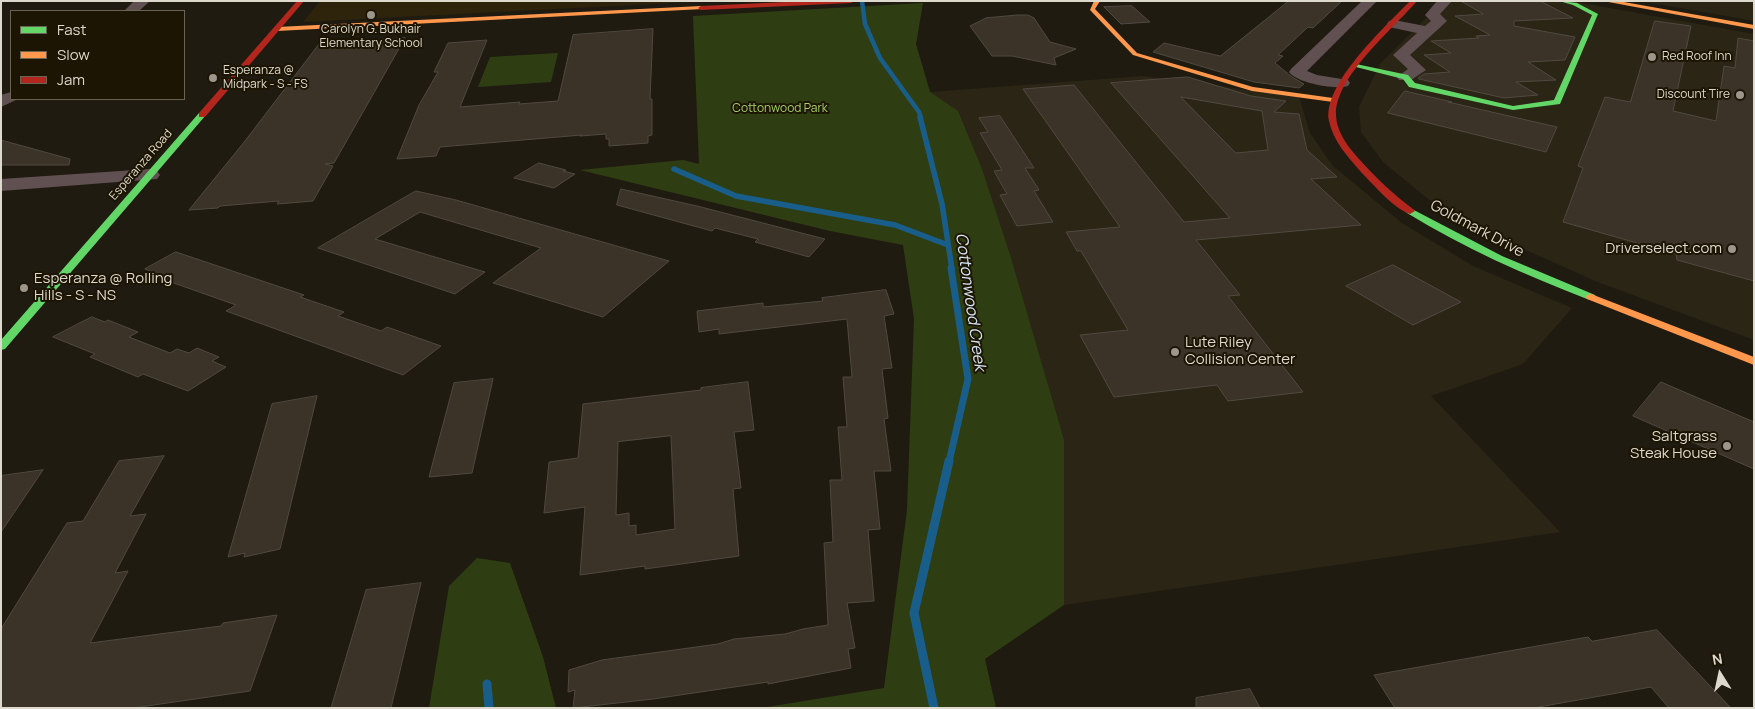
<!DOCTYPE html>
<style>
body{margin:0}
#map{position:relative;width:1755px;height:709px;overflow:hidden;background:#201b11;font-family:Manrope,sans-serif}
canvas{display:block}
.frame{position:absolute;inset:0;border:2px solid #ded9cd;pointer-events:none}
.legend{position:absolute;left:10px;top:10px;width:175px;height:90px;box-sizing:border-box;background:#1c1503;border:1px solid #6a6354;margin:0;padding:6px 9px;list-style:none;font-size:15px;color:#ded9cd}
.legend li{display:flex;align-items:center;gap:10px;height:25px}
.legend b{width:25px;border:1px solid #6a6354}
.north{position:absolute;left:1695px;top:649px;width:50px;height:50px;-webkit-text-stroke:4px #1c1503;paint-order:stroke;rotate:350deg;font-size:14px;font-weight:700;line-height:20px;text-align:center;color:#ded9cd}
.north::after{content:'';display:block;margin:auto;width:18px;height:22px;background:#ded9cd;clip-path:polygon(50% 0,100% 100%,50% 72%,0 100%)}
</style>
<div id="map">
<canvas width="1755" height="709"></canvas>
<div class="frame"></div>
<ul class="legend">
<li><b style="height:6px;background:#63d668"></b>Fast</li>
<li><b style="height:6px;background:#ff974d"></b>Slow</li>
<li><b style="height:6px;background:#b3261e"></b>Jam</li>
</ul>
<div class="north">N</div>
</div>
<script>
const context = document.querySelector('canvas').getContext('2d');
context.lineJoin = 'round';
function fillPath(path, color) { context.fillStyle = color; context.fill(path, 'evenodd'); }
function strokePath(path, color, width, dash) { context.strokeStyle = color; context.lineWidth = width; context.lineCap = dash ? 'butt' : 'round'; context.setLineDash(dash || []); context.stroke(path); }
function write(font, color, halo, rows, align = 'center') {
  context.font = font + ' Manrope,sans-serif'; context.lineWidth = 4; context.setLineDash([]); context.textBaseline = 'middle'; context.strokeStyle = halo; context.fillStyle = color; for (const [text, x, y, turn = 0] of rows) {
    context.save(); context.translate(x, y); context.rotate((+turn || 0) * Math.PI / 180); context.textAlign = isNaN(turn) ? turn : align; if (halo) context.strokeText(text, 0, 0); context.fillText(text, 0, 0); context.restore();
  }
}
const commercial = new Path2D(`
 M1443,1H1571L1754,34V340L1595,281L1499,238L1428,199L1383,162L1361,132L1359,107L1380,64Z
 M1641,1H1754V21Z
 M1143,76L1299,97L1310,133L1332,165L1402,223L1473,266L1572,308L1523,364L1431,396L1560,532L1064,605V440L930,92Z`);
const built = new Path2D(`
 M320,1H711L303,22Z`);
const green = new Path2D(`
 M923,3L916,44L930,92L958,111L982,169L1011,258L1064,440V605L985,659L996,708H761L884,688L907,510L914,319L903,245L830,231L580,170L683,160L699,164L693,16Z
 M558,53L551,82L478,87L490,57Z
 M477,558L510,563L543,657L556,708H429L449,586Z`);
const streamFar3 = new Path2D(`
 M862,1L865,24L880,58L919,112L921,118`);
const streamFar2 = new Path2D(`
 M920,117L942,204L952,269
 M674,169L736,196L895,225L948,245`);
const streamFar1 = new Path2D(`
 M949,462L968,379L951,268`);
const stream = new Path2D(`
 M487,684L489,708
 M934,708L914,613L949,461`);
const building = new Path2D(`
 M1289,1H1342L1313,28L1308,27L1278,55L1283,56L1275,63L1292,77L1304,84L1299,88L1254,82L1153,52L1164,43L1220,56Z
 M1461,1H1540L1573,18L1514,21V26L1575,37L1565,60L1528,62L1556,80L1516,82L1538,95L1504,98L1419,79L1418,78L1424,74L1450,72L1424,55L1451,53L1431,41L1479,38L1476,36L1490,35L1455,16L1483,14Z
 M1132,6L1150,22L1121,24L1104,7Z
 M1018,15H1028L1034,18L1050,42L1076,49L1054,58L1056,65L1012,56H992L970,26L986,18Z
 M1655,21L1691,26L1673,111L1716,121L1724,66L1735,68L1738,38L1754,41V281L1677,260L1676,254L1563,222L1583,168L1578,166L1605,97L1630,102Z
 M653,29L650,99H652V135L648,136V143L609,146V139H606V134L580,136L582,135L440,147L436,156L397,159L419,105L438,72H434L448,43L487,40L460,107L520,102L519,104L558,101L573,35Z
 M405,38L334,163L325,164L333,166L313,201L277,204L279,201L220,206L218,208L189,210L245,141L319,44Z
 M1188,77L1251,96L1286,101L1274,112L1299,114L1307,150L1337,177L1311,179L1361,225L1196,240L1240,295L1228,296L1303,392L1228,401L1217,385L1114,397L1080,335L1128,330L1081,251H1077L1066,232L1120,227L1023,89L1074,85L1184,222L1230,218L1111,83ZM1181,97L1262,111L1268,150L1236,153Z
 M1405,91L1452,102H1448L1557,127L1546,152L1388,113Z
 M1000,116L1034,168H1025L1039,190L1034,191L1053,222L1017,226L1000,195L1007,194L994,171L1002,170L980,133L988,132L979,118Z
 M1,140L70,159L69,165H1Z
 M539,163L566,170L563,171L575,174L554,188L514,178Z
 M621,189L697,206L825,239L809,257L755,242L758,239L715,228L712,231L617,205Z
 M416,191L456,200L669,261L603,317L493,283L541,248L420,212L375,239L485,272L455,294L318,248Z
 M176,252L304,295L300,297L344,312L338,316L381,331L387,327L441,346L403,375L226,311L236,305L154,276L158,274L145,269Z
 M1393,265L1461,302L1413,325L1346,286Z
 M886,290L894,314L884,316L892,368L882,369L888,418L884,419L891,471H874L880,529L868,530L874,601L847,603L855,648L848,649L851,668L768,684V682L653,699L573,708L575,690L568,692L569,670L602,660L718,644L734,639L785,634L803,629L828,625L824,543L833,542L830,480H842L838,427H847L843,377H852L847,319L719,334V329L699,332L697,311L763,303V307L823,301L822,298Z
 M92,317L105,322L108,320L138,332L129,337L170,353L177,349L189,353L197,348L219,357L212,361L226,367L188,391L143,374L138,377L90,357L95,354L53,337Z
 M493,379L472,473L429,477L454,383Z
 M748,382L754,430L734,432L741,488L733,489L739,556L645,569V566L580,575L585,507L544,513L549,462L578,458L583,404L701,390V388ZM671,436L675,529L636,535V525L629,526V513L616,515L618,442Z
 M1661,382L1754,422V469L1633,416Z
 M317,396L280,549L244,557L245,553L228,557L272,404Z
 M164,456L130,516L146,514L115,573L128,571L90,643L221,626L223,623L277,615L250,691L133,708H1V629L67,523L83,521L119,461Z
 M43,470L1,532V476Z
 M421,583L391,708H331L366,590Z
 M1657,630L1731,708H1669L1651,687L1533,708H1395L1374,675L1588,637L1592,641Z
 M1250,689L1260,708H1196V698Z`);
const street = new Path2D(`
 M134,1H150L139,11H124Z
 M1362,1H1377L1307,71L1317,75L1348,80L1350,83L1348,86C1335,90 1297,83 1289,72L1291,69Z
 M1437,1H1452L1440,14L1447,21L1410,55L1426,70L1411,80H1399L1397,77L1408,69L1393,55L1417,33L1389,27L1387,24L1389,21L1394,20L1425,26L1431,21L1425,15Z
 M11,92V99H18L1,107V95Z
 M150,169L157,171L160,175L157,179L1,191V179Z`);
const fast = new Path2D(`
 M1559,1L1577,3L1598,14L1560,104L1513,110L1409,87L1403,79L1352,66L1356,64L1408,75L1415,83L1513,106L1554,100L1592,15L1573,5Z
 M199,113L206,115L5,349L1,350V340Z
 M1410,208L1502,256L1595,295L1596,297L1591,300L1587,299C1525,275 1464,248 1407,213L1405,211Z`);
const slow = new Path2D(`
 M1094,1H1100L1095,9L1137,53L1253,87L1333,98L1337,100L1333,102L1252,91L1133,55L1090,10Z
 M1603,1H1618L1754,25V29Z
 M701,6L704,8L703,9L277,31L274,29L277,27Z
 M1591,294L1754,357V365L1587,299L1586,297L1587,295Z`);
const jam = new Path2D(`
 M297,1H304L205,117H199V113Z
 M806,1H854L851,3L701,10L698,8L701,6Z
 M1410,1H1417C1393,29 1336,76 1336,114C1336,132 1349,148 1360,160C1376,178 1394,195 1413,209L1415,211L1410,214C1394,209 1373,184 1361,172C1348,157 1333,141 1329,121C1322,84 1386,26 1410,1Z`);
const markers = [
 [371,15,5,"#9c968b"],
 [1652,57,5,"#9c968b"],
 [213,78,5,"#9c968b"],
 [1740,95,5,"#9c968b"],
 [1732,249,5,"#9c968b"],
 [24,288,5,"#9c968b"],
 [1175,352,5,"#9c968b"],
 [1727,446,5,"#9c968b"]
];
const farPoinames = [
 ["Carolyn G. Bukhair",371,30,"center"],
 ["Elementary School",371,44,"center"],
 ["Red Roof Inn",1662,57],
 ["Esperanza @",223,71],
 ["Midpark - S - FS",223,85],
 ["Discount Tire",1730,95,"right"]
];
const farParknames = [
 ["Cottonwood Park",780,109]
];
const farStreetnames = [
 ["Esperanza Road",141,165,-49]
];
const streetNames = [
 ["Goldmark Drive",1477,229,28]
];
const poiNames = [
 ["Driverselect.com",1722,249],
 ["Esperanza @ Rolling",34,279,"left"],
 ["Hills - S - NS",34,296,"left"],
 ["Lute Riley",1185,343,"left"],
 ["Collision Center",1185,360,"left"],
 ["Saltgrass",1717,437],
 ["Steak House",1717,454]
];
const waterNames = [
 ["Cottonwood Creek",970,302,82]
];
fillPath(commercial, '#2a2514');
fillPath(built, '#2e240b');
fillPath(green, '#2f3e12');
strokePath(streamFar3, '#195e8a', 4.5);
strokePath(streamFar2, '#195e8a', 5.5);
strokePath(streamFar1, '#195e8a', 7);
strokePath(stream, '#195e8a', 9);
fillPath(building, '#3b3328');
strokePath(building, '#4f4941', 1);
fillPath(street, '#605051');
fillPath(fast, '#63d668');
fillPath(slow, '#ff974d');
fillPath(jam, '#b3261e');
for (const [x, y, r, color] of markers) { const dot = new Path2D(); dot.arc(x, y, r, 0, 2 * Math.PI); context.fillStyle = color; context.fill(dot); strokePath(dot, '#1c1503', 2); }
write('12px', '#ded9cd', '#1c1503', farPoinames, 'left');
write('12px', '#a8d06a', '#1c1503', farParknames);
write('12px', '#ded9cd', '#1c1503', farStreetnames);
write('15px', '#ded9cd', '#1c1503', streetNames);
write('15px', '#ded9cd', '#1c1503', poiNames, 'right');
write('italic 16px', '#d4e5f4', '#1c1503', waterNames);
</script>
